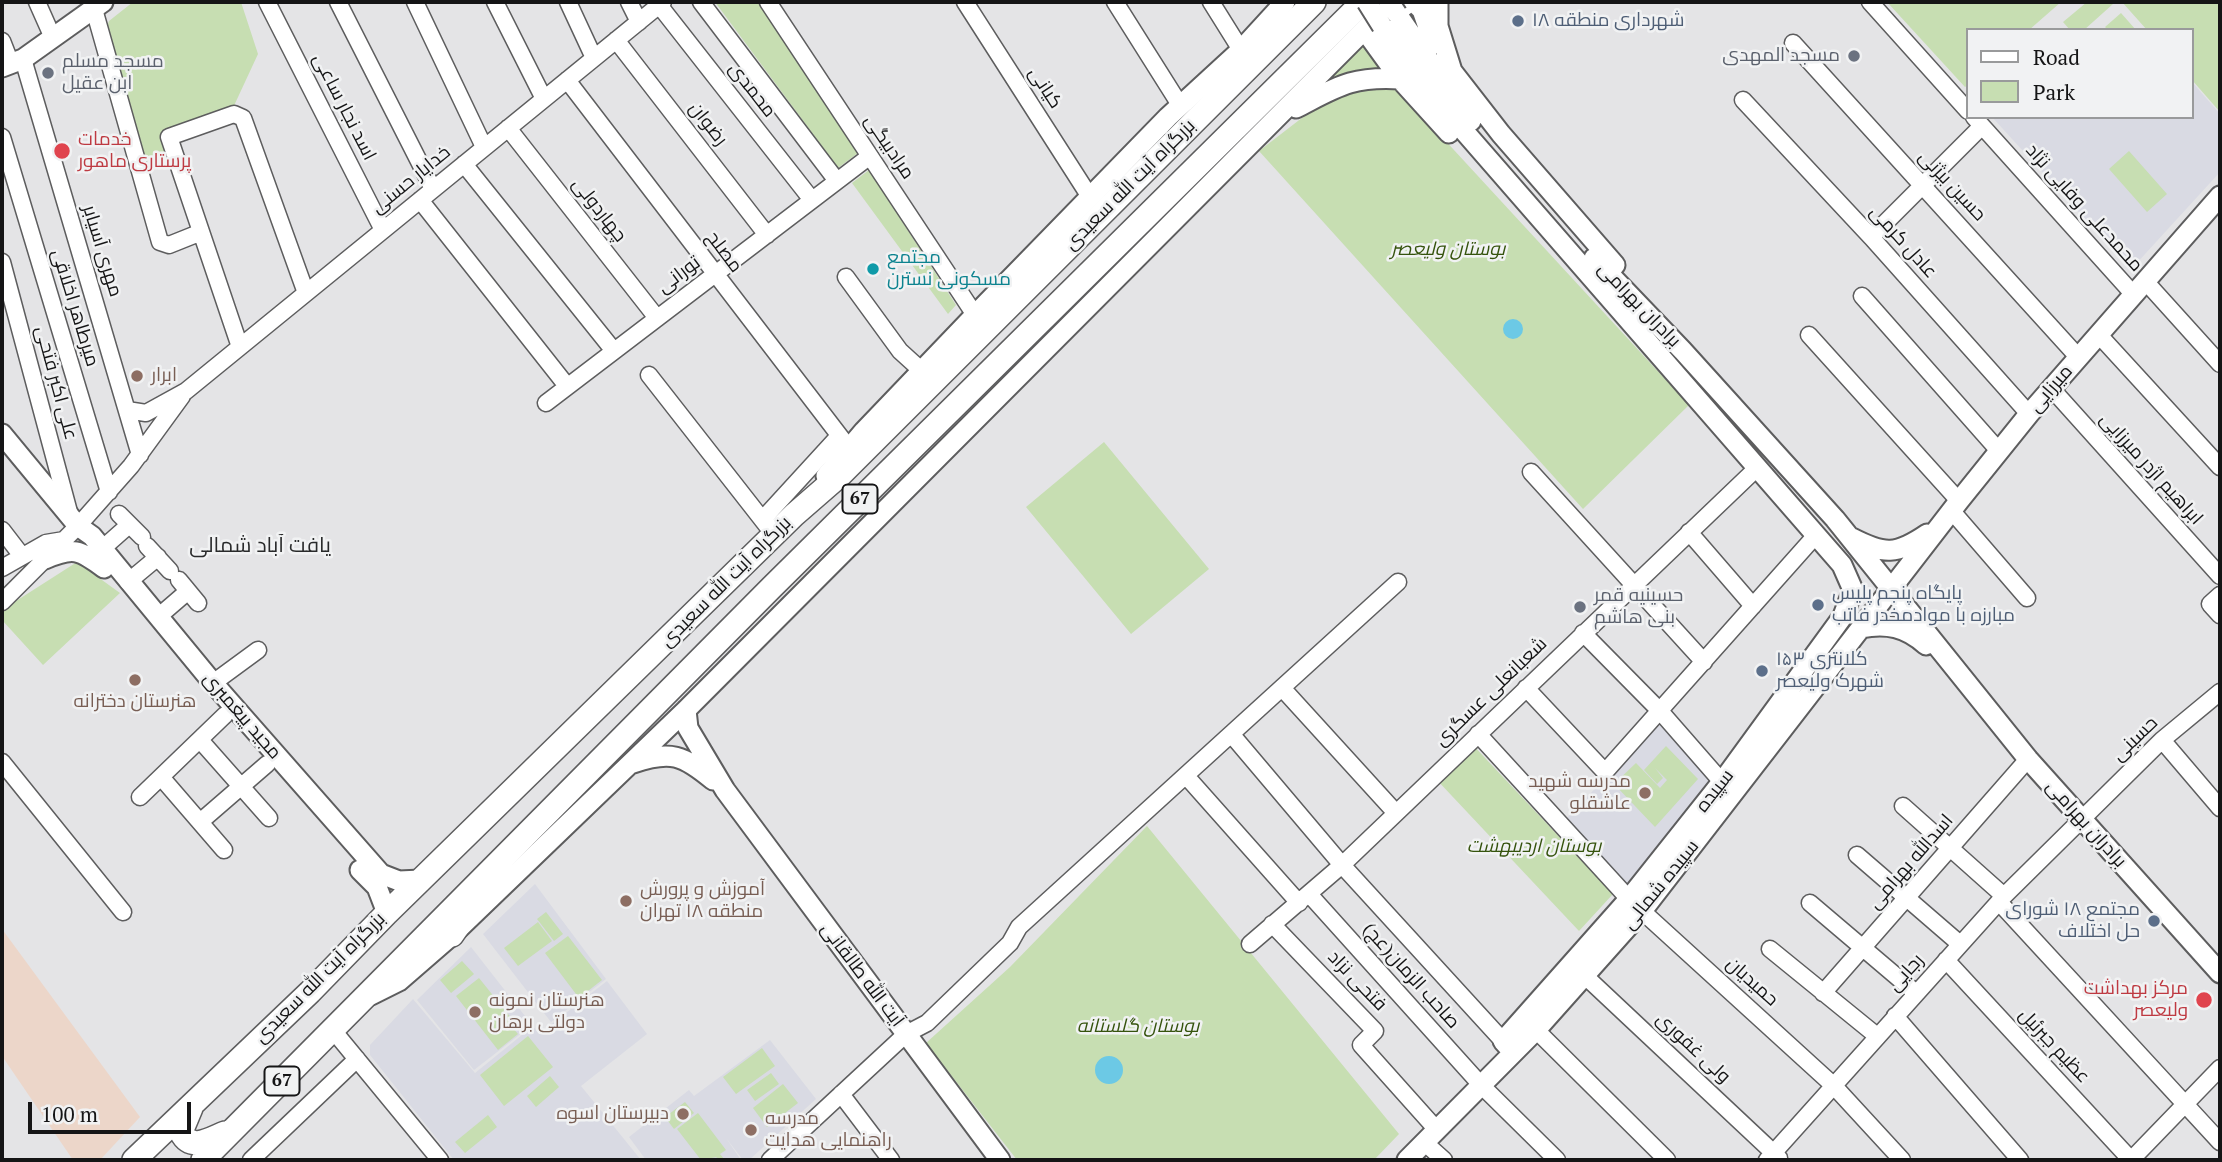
<!DOCTYPE html>
<meta charset="utf-8">
<style>
body{margin:0}
#map{position:relative;width:2222px;height:1162px;overflow:hidden;background:#e4e4e6;font-family:"PT Serif",serif}
canvas{display:block}
.frame{position:absolute;inset:0;border:4px solid #151516;pointer-events:none}
.legend{position:absolute;left:1966px;top:28px;width:228px;height:91px;box-sizing:border-box;background:#f1f2f3;border:2px solid #999a9b;margin:0;padding:9px 12px;list-style:none;font-size:21px;color:#151516}
.legend li{display:flex;align-items:center;gap:14px;height:35px}
.legend b{width:35px;border:2px solid #999a9b}
.scale{position:absolute;left:28px;top:1102px;width:163px;height:32px;box-sizing:border-box;border:4px solid #151516;border-top:0;padding-left:9px;font-size:21px;line-height:24px;white-space:nowrap;color:#151516;-webkit-text-stroke:5px #f1f2f3;paint-order:stroke}
</style>
<div id="map">
<canvas width="2222" height="1162"></canvas>
<div class="frame"></div>
<ul class="legend">
<li><b style="height:9px;background:#fff"></b>Road</li>
<li><b style="height:19px;background:#c7deb2"></b>Park</li>
</ul>
<div class="scale">100 m</div>
</div>
<script>
const context = document.querySelector('canvas').getContext('2d');
context.lineJoin = 'round';
function fillPath(path, color) { context.fillStyle = color; context.fill(path, 'evenodd'); }
function strokePath(path, color, width, dash) { context.strokeStyle = color; context.lineWidth = width; context.lineCap = dash ? 'butt' : 'round'; context.setLineDash(dash || []); context.stroke(path); }
function write(font, color, halo, rows, align = 'center') {
  context.font = font + ' "PT Serif",Cairo,serif'; context.lineWidth = 5; context.setLineDash([]); context.textBaseline = 'middle'; context.strokeStyle = halo; context.fillStyle = color; for (const [text, x, y, turn = 0] of rows) {
    context.save(); context.translate(x, y); context.rotate((+turn || 0) * Math.PI / 180); context.textAlign = isNaN(turn) ? turn : align; if (halo) context.strokeText(text, 0, 0); context.fillText(text, 0, 0); context.restore();
  }
}
const industrial = new Path2D(`
 M2,929L140,1117L100,1160H73L2,1056Z`);
const built = new Path2D(`
 M2192,82L2220,114V172L2135,265H2127L1992,117H2192Z
 M1658,723L1710,781L1629,886L1622,884L1564,821Z
 M535,884L606,979L551,1022L483,934Z
 M471,947L532,1025L474,1070L417,1000Z
 M607,981L647,1034L581,1086L641,1160H454L370,1055V1045L413,999L475,1073L533,1026L539,1034Z
 M770,1040L816,1099L749,1160H743L726,1138L741,1160H646L629,1137L689,1090L694,1096Z`);
const green = new Path2D(`
 M133,2H241L258,54L232,110L172,133L176,152L142,163L105,32L109,21Z
 M715,2H759L858,153L838,168Z
 M1887,2H2061L2029,30H1968V85L1965,87Z
 M2087,2L2113,4L2084,30H2070L2063,22Z
 M2122,2H2220V112L2192,80V30H2147Z
 M2121,13L2136,30H2108L2105,27Z
 M1365,41L1385,71L1358,70L1322,84Z
 M1364,86H1395L1689,405L1583,509L1259,151L1307,114Z
 M2129,151L2167,194L2147,212L2109,169Z
 M869,170L956,305L948,314L852,183Z
 M1104,442L1209,569L1131,634L1026,507Z
 M77,562L120,593L43,665L2,620V610Z
 M1471,743L1613,894L1579,931L1436,779Z
 M1666,746L1698,779L1655,827L1614,784L1636,763L1660,788L1667,780L1655,768L1663,778L1657,784L1644,770Z
 M1147,826L1399,1134L1374,1160H1017L926,1043L1010,967Z
 M546,912L563,934L554,941L537,919Z
 M538,922L552,941L518,966L504,948Z
 M568,936L602,980L579,998L545,953Z
 M462,961L474,974L451,993L440,980Z
 M479,978L516,1024L512,1027L518,1034L498,1050L456,996Z
 M528,1036L553,1067L504,1106L480,1075Z
 M762,1048L775,1066L736,1094L723,1077Z
 M771,1073L779,1084L755,1101L747,1090Z
 M550,1076L559,1087L536,1107L527,1096Z
 M783,1084L798,1103L767,1127L753,1108Z
 M685,1102L694,1113L674,1129L665,1117Z
 M698,1113L726,1150L720,1154L725,1160H714L717,1157L701,1160L677,1129Z
 M488,1115L497,1127L465,1153L455,1142Z`);
const water = new Path2D(`
 M1503 329a10 10 0 1 1 20 0a10 10 0 1 1-20 0Z
 M1095 1070a14 14 0 1 1 28 0a14 14 0 1 1-28 0Z`);
const minor = new Path2D(`
 M37,2L53,38
 M92,2L160,242L169,245L199,233
 M267,2L383,230
 M338,2L433,189
 M415,2L484,147
 M495,2L544,99
 M568,2L594,58
 M629,2L639,22
 M701,2L837,181
 M768,2L975,315
 M965,2L1090,197
 M1115,2L1180,105
 M1211,2L1241,50
 M1870,2L1968,111
 M659,5L812,200
 M616,40L767,235
 M2,41L11,64
 M1793,43L2079,358
 M23,59L140,455
 M567,80L849,448
 M1743,100L1871,237L2029,414
 M1974,117L2134,295
 M508,128L657,318
 M2,137L109,492
 M464,164L614,351
 M420,200L567,386
 M1871,237L1982,126
 M2,262L69,512
 M846,277L900,351L922,371
 M2146,282L2220,364
 M1862,296L1999,451
 M1809,335L1959,501
 M2099,335L2220,467
 M240,347L169,137L234,114L243,118L306,293
 M649,375L775,536
 M2052,389L2220,576
 M546,403L870,156
 M127,410L146,413L186,391L663,2
 M1531,472L1704,662
 M1951,510L2027,598
 M119,514L142,537
 M763,519L839,436
 M2,530L22,556
 M1689,532L1753,606
 M147,546L170,571
 M103,548L129,525
 M2,568L46,543L64,540
 M179,580L198,603
 M128,582L158,557
 M2220,595L2210,604L2220,615
 M2,602L78,526L131,466L182,396
 M158,617L187,592
 M1583,633L1660,711L1722,782
 M213,683L258,650
 M1526,688L1605,772L1816,535
 M1283,689L1396,813
 M1478,734L1629,899
 M1232,735L1342,865L1503,1041
 M200,740L269,818
 M2162,740L2220,808
 M2,762L123,912
 M161,777L224,850
 M1187,777L1299,903
 M140,797L225,715
 M1903,806L2004,896
 M200,822L267,764
 M1857,855L1960,944
 M1309,894L1481,1085L1557,1160
 M1999,902L2220,1142
 M1810,903L1916,993
 M1642,911L1833,1085L1902,1160
 M1272,924L1375,1031L1361,1045L1437,1130
 M1250,944L1342,865L1758,467
 M1770,949L1877,1036
 M1946,960L2131,1160L2220,1068
 M1584,975L1779,1158
 M1823,993L2028,759
 M1895,1016L2020,1160
 M332,1029L440,1160
 M1536,1030L1667,1160
 M841,1094L891,1160
 M1425,1143L1444,1160
 M251,1160L357,1059
 M770,1160L906,1034L927,1023L1010,943L1019,927L1398,582
 M1767,1160L2004,896L2162,740L2220,692`);
const major = new Path2D(`
 M1414,2L1422,10L1434,44
 M1438,2V26L1452,71L1501,134L1615,265
 M1397,14L1471,121
 M1382,26L1450,115L1842,565L1853,590L1843,616L1722,782L1629,899L1503,1041L1513,1052
 M2,67L23,59L103,2
 M1400,79L1371,39L1372,29L1410,2
 M1296,108C1337,87 1351,76 1400,79L1449,133
 M1594,258L1683,351L1835,519L2028,759L2220,973
 M2,434L78,526L92,536L213,683L381,874L399,881L421,880
 M826,476L864,431L975,315L1168,117L1241,50L1285,2
 M1852,538C1885,555 1896,555 1927,534
 M45,559C73,547 79,549 104,568
 M1861,628C1887,623 1906,627 1926,645
 M686,710L688,728L725,790L1000,1160
 M633,763C671,750 683,755 713,780
 M360,870L377,887L387,913
 M371,995L399,981L452,935L686,710L1387,7
 M1407,1160L1536,1030L1642,911L1959,501L2029,414L2220,196`);
const highway = new Path2D(`
 M452,935L478,897
 M191,1108L181,1132C191,1152 210,1139 225,1133
 M134,1160L310,992L387,913L794,515L840,475L1314,2
 M203,1160L772,587L1363,2`);
const majorBridge = new Path2D(`
 M1367,2L1382,26
 M1389,2L1397,14`);
const markers = [
 [1518,21,7,"#5c6f8a"],
 [1854,56,7,"#6b7280"],
 [48,73,7,"#6b7280"],
 [62,151,9,"#e0444e"],
 [873,269,7,"#0f9aa8"],
 [137,376,7,"#8d6e63"],
 [1818,605,7,"#5c6f8a"],
 [1580,607,7,"#6b7280"],
 [1762,671,7,"#5c6f8a"],
 [135,680,7,"#8d6e63"],
 [1645,793,7,"#8d6e63"],
 [626,901,7,"#8d6e63"],
 [2154,921,7,"#5c6f8a"],
 [2204,1000,9,"#e0444e"],
 [475,1012,7,"#8d6e63"],
 [683,1114,7,"#8d6e63"],
 [751,1130,7,"#8d6e63"]
];
const shields = [
 [860,499,35],
 [282,1081,35]
];
const shieldNames = [
 ["67",860,499],
 ["67",282,1081]
];
const serviceNames = [
 ["شهرداری منطقه ۱۸",1532,21],
 ["پایگاه پنجم پلیس",1832,594],
 ["مبارزه با موادمخدر فاتب",1832,616],
 ["کلانتری ۱۵۳",1776,660],
 ["شهرک ولیعصر",1776,682],
 ["مجتمع ۱۸ شورای",2140,910,"right"],
 ["حل اختلاف",2140,932,"right"]
];
const worshipNames = [
 ["مسجد المهدی",1840,56,"right"],
 ["مسجد مسلم",62,62],
 ["ابن عقیل",62,84],
 ["حسینیه قمر",1594,596],
 ["بنی هاشم",1594,618]
];
const streetNames = [
 ["کیانی",1045,88,57],
 ["محمدی",752,90,52],
 ["اسد نجار ساعی",344,107,63],
 ["رضوان",708,124,52],
 ["مرادبیگی",889,147,56],
 ["خدایار حسنی",411,180,-39],
 ["بزرگراه آیت الله سعیدی",1130,185,-45],
 ["حسین بیژنی",1952,186,47],
 ["محمدعلی وفایی نژاد",2084,208,48],
 ["چهاردولی",599,210,52],
 ["عادل کرمی",1903,242,48],
 ["مهری آسیابر",102,251,73],
 ["مصلح",724,252,53],
 ["تورانی",679,275,-37],
 ["برادران بهرامی",1639,305,46],
 ["میرطاهر اخلاقی",75,308,73],
 ["علی اکبر فتحی",56,383,75],
 ["میرزایی",2051,389,-49],
 ["ابراهیم اژدر میرزایی",2151,469,48],
 ["بزرگراه آیت الله سعیدی",726,582,-45],
 ["شعبانعلی عسگری",1491,692,-44],
 ["مجید پیغمبری",242,716,49],
 ["حسینی",2135,739,-44],
 ["سپیده",1715,791,-52],
 ["برادران بهرامی",2086,824,48],
 ["اسدالله بهرامی",1911,862,-49],
 ["سپیده شمالی",1661,885,-51],
 ["رجایی",1906,973,-48],
 ["آیت الله طالقانی",862,975,53],
 ["صاحب الزمان(عج)",1411,976,48],
 ["بزرگراه آیت الله سعیدی",320,978,-45],
 ["فتحی نزاد",1357,981,46],
 ["حمیدیان",1752,982,42],
 ["عظیم جبرئیل",2054,1046,47],
 ["ولی غفوری",1693,1048,43]
];
const healthNames = [
 ["خدمات",78,140],
 ["پرستاری ماهور",78,162],
 ["مرکز بهداشت",2188,989,"right"],
 ["ولیعصر",2188,1011,"right"]
];
const parkNames = [
 ["بوستان ولیعصر",1448,250],
 ["بوستان اردیبهشت",1534,847],
 ["بوستان گلستانه",1138,1027]
];
const cultureNames = [
 ["مجتمع",887,258],
 ["مسکونی نسترن",887,280]
];
const educationNames = [
 ["ابرار",151,376],
 ["هنرستان دخترانه",135,702,"center"],
 ["مدرسه شهید",1631,782,"right"],
 ["عاشقلو",1631,804,"right"],
 ["آموزش و پرورش",640,890],
 ["منطقه ۱۸ تهران",640,912],
 ["هنرستان نمونه",489,1001],
 ["دولتی برهان",489,1023],
 ["دبیرستان اسوه",669,1114,"right"],
 ["مدرسه",765,1119],
 ["راهنمایی هدایت",765,1141]
];
const neighbourhoodNames = [
 ["یافت آباد شمالی",260,546]
];
fillPath(industrial, '#ecd6c9');
fillPath(built, '#d9dae3');
fillPath(green, '#c7deb2');
fillPath(water, '#6cc9e5');
strokePath(minor, '#5d5d5e', 19);
strokePath(major, '#5d5d5e', 23);
strokePath(highway, '#5d5d5e', 26);
strokePath(minor, '#fff', 16);
strokePath(major, '#fff', 19);
strokePath(highway, '#fff', 23);
strokePath(majorBridge, '#5d5d5e', 23, []);
strokePath(majorBridge, '#fff', 19);
for (const [x, y, r, color] of markers) { const dot = new Path2D(); dot.arc(x, y, r, 0, 2 * Math.PI); context.fillStyle = color; context.fill(dot); strokePath(dot, '#f1f2f3', 2.5); }
for (const [x, y, w] of shields) { const box = new Path2D(); box.roundRect(x - w / 2, y - 14.5, w, 29, 5); context.fillStyle = '#f1f2f3'; context.fill(box); strokePath(box, '#151516', 2); }
write('bold 18px', '#151516', null, shieldNames);
write('19px', '#4e5e75', '#f1f2f3', serviceNames, 'left');
write('19px', '#5b616d', '#f1f2f3', worshipNames, 'left');
write('19px', '#151516', '#f1f2f3', streetNames);
write('19px', '#be3a42', '#f1f2f3', healthNames, 'left');
write('italic 19px', '#35530d', '#f1f2f3', parkNames);
write('19px', '#0d838f', '#f1f2f3', cultureNames, 'left');
write('19px', '#785e54', '#f1f2f3', educationNames, 'left');
write('21px', '#292a2b', '#f1f2f3', neighbourhoodNames);
</script>
